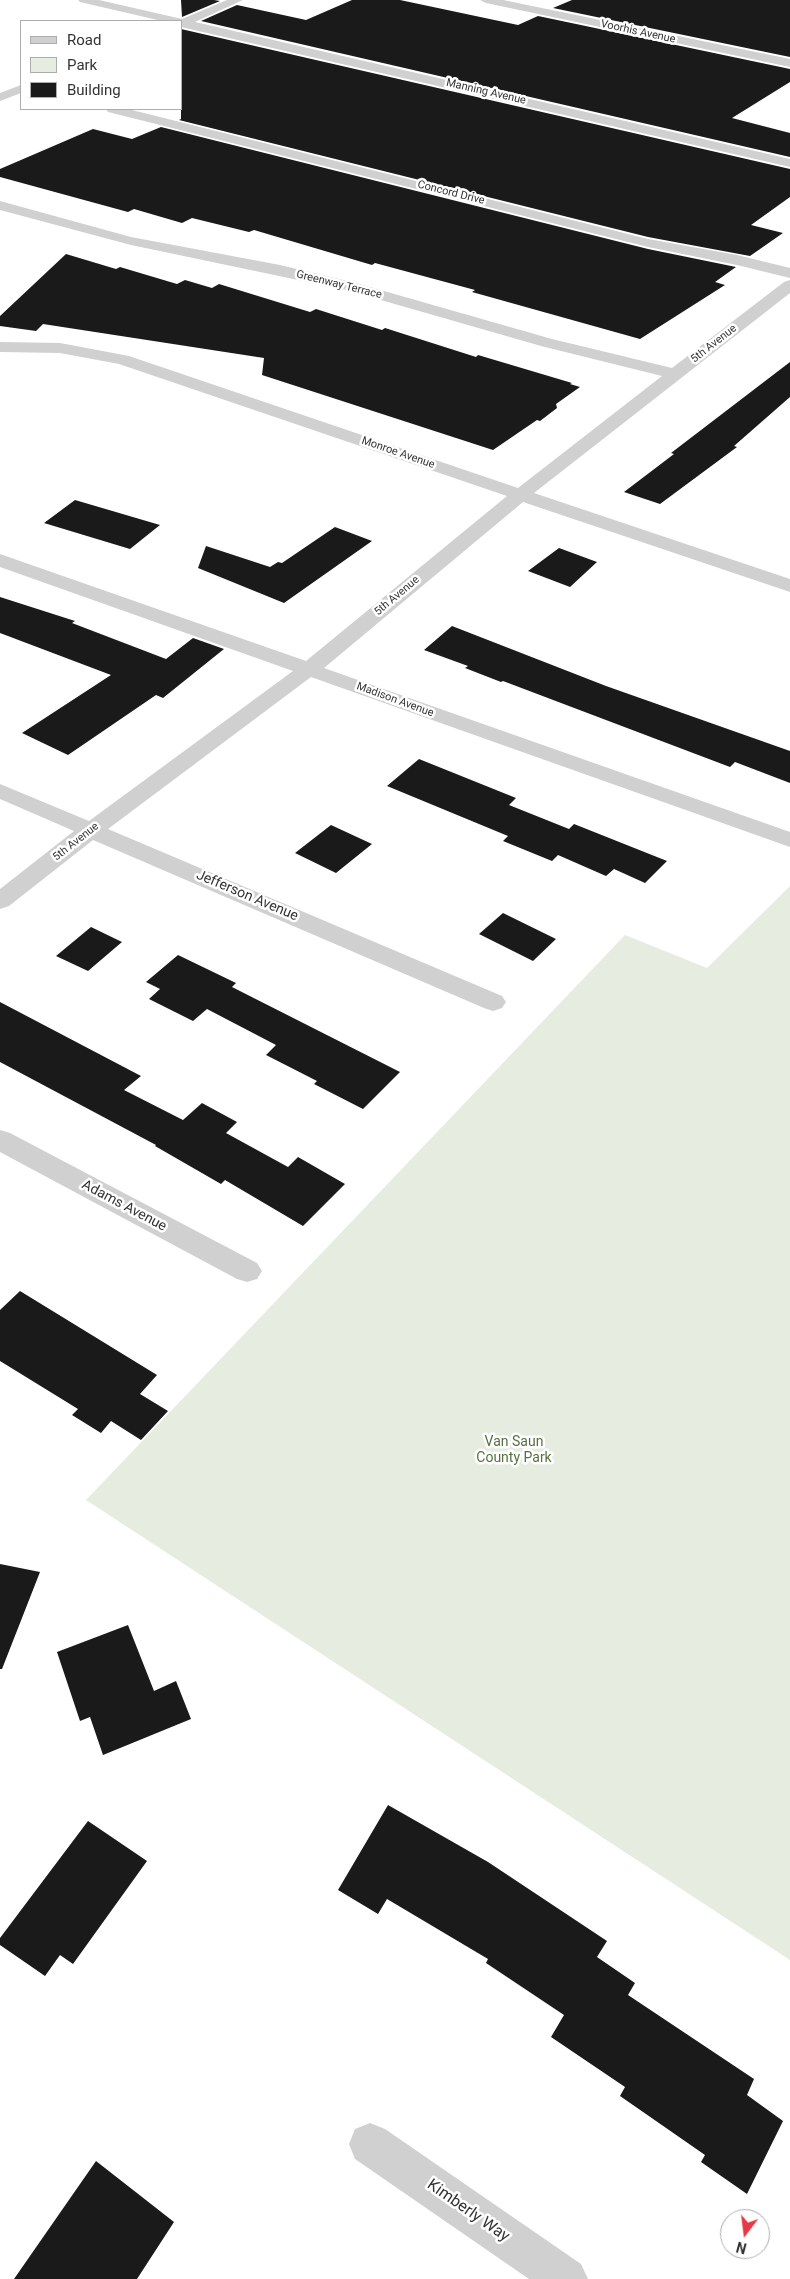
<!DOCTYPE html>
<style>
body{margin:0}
#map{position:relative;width:790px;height:2279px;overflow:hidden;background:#fff;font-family:Roboto,sans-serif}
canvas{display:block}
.legend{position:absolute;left:20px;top:20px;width:162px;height:90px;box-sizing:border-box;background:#fff;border:1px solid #adadad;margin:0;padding:6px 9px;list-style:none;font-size:15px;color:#333}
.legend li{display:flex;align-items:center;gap:10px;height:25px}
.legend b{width:25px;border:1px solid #adadad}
.north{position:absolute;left:720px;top:2209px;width:50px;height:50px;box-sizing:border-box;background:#fff;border:1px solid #adadad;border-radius:50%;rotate:195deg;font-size:14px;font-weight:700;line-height:20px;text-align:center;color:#333}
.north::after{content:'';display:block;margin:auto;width:18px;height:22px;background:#e63946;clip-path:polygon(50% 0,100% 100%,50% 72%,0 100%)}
</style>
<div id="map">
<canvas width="790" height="2279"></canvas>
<ul class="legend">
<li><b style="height:6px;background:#d0d0d0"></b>Road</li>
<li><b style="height:14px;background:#e6ecdf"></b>Park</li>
<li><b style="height:14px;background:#1a1a1a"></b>Building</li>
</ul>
<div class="north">N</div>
</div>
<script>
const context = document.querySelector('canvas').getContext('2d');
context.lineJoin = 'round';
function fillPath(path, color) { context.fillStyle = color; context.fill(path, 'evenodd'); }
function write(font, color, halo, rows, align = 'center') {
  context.font = font + ' Roboto,sans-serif'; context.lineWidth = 5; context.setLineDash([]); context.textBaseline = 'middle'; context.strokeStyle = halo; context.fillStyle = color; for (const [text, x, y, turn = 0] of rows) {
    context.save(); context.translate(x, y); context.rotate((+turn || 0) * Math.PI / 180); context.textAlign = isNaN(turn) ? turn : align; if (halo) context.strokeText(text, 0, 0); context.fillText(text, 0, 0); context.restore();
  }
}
const green = new Path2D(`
 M790,886V1960L86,1500L625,935L707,968Z`);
const building = new Path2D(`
 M181,0H214L220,1L182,17Z
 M352,0H400L518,25L538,16L790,69V82L732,118L790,133V157L201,21L237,5L306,20Z
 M572,0H790V57L553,8Z
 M181,29L790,169V197L751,225L783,233L750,256L648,237L179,120L181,119Z
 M161,127L648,249L736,267L715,282L725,285L640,339L472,292L475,290L375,263L372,265L254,230L249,232L192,218L182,223L134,209L128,212L0,177V169L93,129L132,139Z
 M66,254L116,269L120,267L177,284L185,280L212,288L219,284L310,312L316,309L382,330L385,328L476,357L478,355L572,383L570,384L580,387L556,404L557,408L540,421L537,420L493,450L262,375L264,358L43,324L36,331L0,326V316Z
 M790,362V397L734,446L737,447L660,504L624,492L674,454L671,453Z
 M75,500L160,525L130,549L44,523Z
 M335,527L372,541L284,603L198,568L206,546L270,567L278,562L282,563Z
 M559,548L597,562L570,587L528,571Z
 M0,597L75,621L72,623L166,659L193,638L224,649L163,698L156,695L68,755L22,733L111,675L0,633Z
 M452,626L606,686L790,751V783L735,762L730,767L503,681L501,682L465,668L468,666L424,650Z
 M419,759L516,798L509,805L569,829L574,824L667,861L645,883L614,869L606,876L558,855L552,861L503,841L508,836L387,786Z
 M331,825L372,844L336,873L295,853Z
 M503,913L556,939L533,961L479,934Z
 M91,927L122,942L88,971L56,956Z
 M178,955L236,983L232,987L400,1072L363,1109L314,1084L317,1081L266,1055L276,1045L207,1009L193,1021L149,999L160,989L146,982Z
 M0,1002L141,1076L124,1090L183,1120L202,1103L237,1122L226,1133L288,1167L298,1157L345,1184L303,1226L225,1180L221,1184L155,1146L156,1145L0,1062Z
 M20,1291L157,1375L140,1394L168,1411L141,1440L111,1421L101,1433L72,1415L78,1409L0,1361V1310Z
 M0,1564L40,1572L2,1669H0Z
 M128,1625L154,1691L176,1681L191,1719L103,1755L90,1717L80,1721L57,1652Z
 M388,1805L488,1862L607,1941L597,1957L635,1983L628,1995L754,2079L747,2095L783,2121L747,2194L701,2162L705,2155L620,2096L625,2087L551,2037L564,2015L486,1963L488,1959L387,1899L378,1914L338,1890Z
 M88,1821L147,1861L73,1964L60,1955L45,1976L0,1945V1938Z
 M96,2161L174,2222L137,2279H14Z`);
const minor = new Path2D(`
 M78,0H99L182,19L227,0H243L195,22L790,159V167L181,27V21H162L80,2Z
 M480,0H503L790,59V67L486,3Z
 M21,85V93L0,101V93Z
 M106,109H128L648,239L737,255L790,268V278L737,265L648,247L108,112Z
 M0,201L131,237L280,265L356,283L552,339L672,368L784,282L790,280V293L534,493L790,579V592L523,502L324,668L790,832V847L311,677L108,829L502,996L506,1002L502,1008L493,1011L484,1008L93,840L9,906L0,909V889L74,831L0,799V784L89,821L293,671L0,567V554L306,661L507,496L119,364L60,353L0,352V342L60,343L129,356L518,488L662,376L541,346L346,290L131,245L0,210Z
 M0,1130L10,1133L257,1263L262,1271L257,1279L247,1282L237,1279L0,1152Z
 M370,2123L385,2129L581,2264L588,2279H529L355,2159L349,2144L355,2129Z`);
const farStreetnames = [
 ["Voorhis Avenue",638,32,12],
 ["Manning Avenue",486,92,13],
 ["Concord Drive",451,193,14],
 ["Greenway Terrace",339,285,14],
 ["5th Avenue",714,344,-38],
 ["Monroe Avenue",398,453,19],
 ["5th Avenue",397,596,-40],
 ["Madison Avenue",395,700,20],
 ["5th Avenue",76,842,-38]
];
const streetNames = [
 ["Jefferson Avenue",247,896,23],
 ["Adams Avenue",124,1206,28]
];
const parkNames = [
 ["Van Saun",514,1442],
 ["County Park",514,1458]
];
const nearStreetnames = [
 ["Kimberly Way",468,2211,35]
];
fillPath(green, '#e6ecdf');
fillPath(building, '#1a1a1a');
fillPath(minor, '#d0d0d0');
write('11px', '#333', '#fff', farStreetnames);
write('14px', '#333', '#fff', streetNames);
write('14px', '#56703f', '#fff', parkNames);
write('16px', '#333', '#fff', nearStreetnames);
</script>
